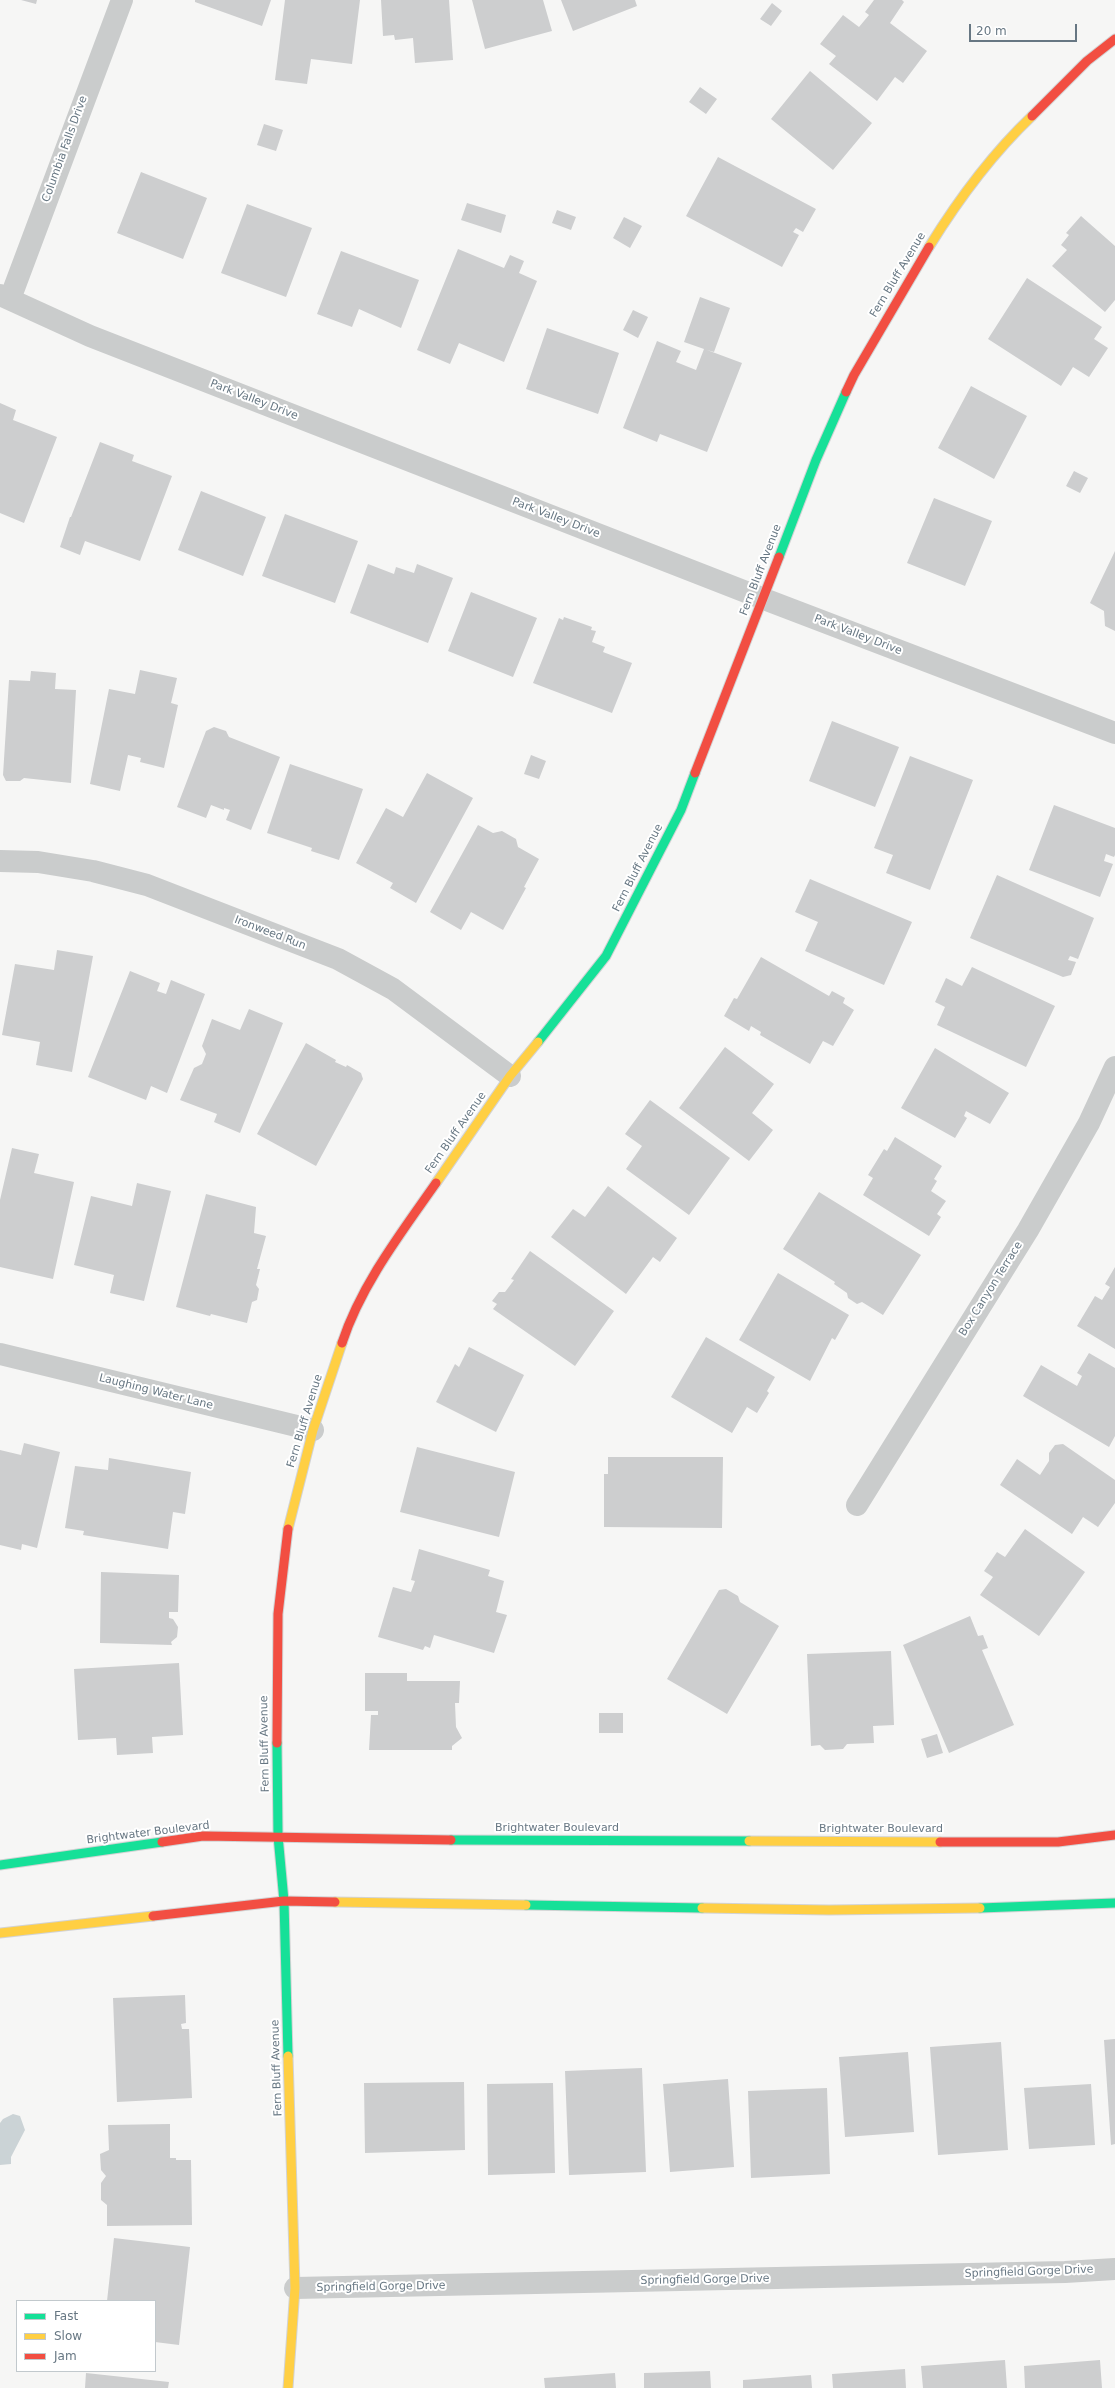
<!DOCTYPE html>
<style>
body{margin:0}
#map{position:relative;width:1115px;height:2388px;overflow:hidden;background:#f6f6f5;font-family:"DejaVu Sans",sans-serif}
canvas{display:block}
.legend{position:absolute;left:16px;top:2300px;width:140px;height:72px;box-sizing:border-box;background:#fff;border:1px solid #c2c9cd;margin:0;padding:5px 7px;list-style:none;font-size:12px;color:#677783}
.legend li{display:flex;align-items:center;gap:8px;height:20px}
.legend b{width:20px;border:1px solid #c2c9cd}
.scale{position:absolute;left:969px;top:24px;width:108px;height:18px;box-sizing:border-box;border:2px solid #677783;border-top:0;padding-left:5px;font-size:12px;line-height:14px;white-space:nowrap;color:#677783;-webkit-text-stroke:3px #fff;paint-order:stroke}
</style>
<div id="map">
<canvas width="1115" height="2388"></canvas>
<ul class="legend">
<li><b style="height:5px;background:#16e098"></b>Fast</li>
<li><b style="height:5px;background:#ffcf43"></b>Slow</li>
<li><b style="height:5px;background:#f24e42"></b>Jam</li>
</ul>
<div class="scale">20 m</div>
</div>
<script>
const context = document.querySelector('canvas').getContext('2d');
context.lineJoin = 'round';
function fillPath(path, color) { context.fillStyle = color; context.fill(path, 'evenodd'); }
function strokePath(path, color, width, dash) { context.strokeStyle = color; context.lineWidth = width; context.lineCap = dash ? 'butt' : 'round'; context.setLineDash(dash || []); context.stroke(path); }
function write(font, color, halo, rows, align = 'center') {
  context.font = font + ' "DejaVu Sans",sans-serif'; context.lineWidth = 4; context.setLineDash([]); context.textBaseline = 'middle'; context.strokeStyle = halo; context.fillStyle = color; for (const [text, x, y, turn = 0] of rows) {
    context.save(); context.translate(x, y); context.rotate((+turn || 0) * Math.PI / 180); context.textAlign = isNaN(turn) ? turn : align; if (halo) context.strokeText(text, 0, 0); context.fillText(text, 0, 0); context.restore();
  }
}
const water = new Path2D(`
 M13,2114L20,2116L25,2130L11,2157V2164L0,2165V2123L3,2119Z`);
const building = new Path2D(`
 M21,0H37L36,4Z
 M195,0H271L262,26L195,2Z
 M285,0H360L352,64L311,59L307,84L275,80Z
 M381,0H449L453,60L415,63L413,38L395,40L394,35L383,36Z
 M472,0H543L552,31L485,49Z
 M561,0H635L637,6L573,31Z
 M874,0H902L904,2L890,23L927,51L903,83L895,77L877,101L829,64L836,56L820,44L843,15L859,27L869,15L865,12Z
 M772,3L782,11L771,26L760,19Z
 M810,71L872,123L833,170L771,119Z
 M700,87L717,99L706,114L689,102Z
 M264,124L283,130L276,151L257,145Z
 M718,157L816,209L803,232L796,228L793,232L799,235L782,267L686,216Z
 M141,172L207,198L183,259L117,233Z
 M467,203L506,215L501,233L461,220Z
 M247,204L312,228L286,297L221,273Z
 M557,210L576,217L571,230L552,223Z
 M1081,216L1115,246V300L1105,312L1052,266L1067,250L1061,245L1069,235L1066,233Z
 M624,217L642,226L630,248L613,238Z
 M458,249L504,268L510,255L524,261L519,273L537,281L504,362L459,343L450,364L417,350Z
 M341,251L419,280L401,328L359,309L352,327L317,314Z
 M1027,278L1102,327L1094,339L1108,348L1089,377L1073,367L1061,386L988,339Z
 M700,297L730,308L714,352L707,350L742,363L707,452L660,434L657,442L623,428L657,341L681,351L676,362L696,370L704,349L684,342Z
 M633,310L648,317L638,338L623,330Z
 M547,328L619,353L598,414L526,389Z
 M971,386L1027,416L994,479L938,448Z
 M0,403L16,410L13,420L57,437L24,523L0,513Z
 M100,442L134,455L132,461L172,476L140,561L85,541L80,555L60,547L70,517H71Z
 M1074,471L1088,478L1080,493L1066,486Z
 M201,491L266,517L243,576L178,550Z
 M934,498L992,521L965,586L907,563Z
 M285,514L358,541L335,603L262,576Z
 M1115,551V631L1105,626L1104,611L1090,603Z
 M368,564L394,574L396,567L414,573L417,564L453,578L428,643L350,613Z
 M471,592L537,618L513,677L448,651Z
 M564,617L592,627L591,630L596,631L592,642L605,647L603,652L632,663L612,713L533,683L559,618L563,620Z
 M140,670L177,678L171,703L178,705L164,768L140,762L141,758L128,755L120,791L90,784L109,689L135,694Z
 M31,671L56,673L55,689L76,690L71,783L24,778L20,781H6L3,775L9,680L30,681Z
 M832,721L899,747L875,807L809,781Z
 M214,727L226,731L229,737L280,757L251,830L226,820L230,810L224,808V810L211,805L206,818L177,807L206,731Z
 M531,755L546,761L539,779L524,774Z
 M910,756L973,780L930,890L886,873L893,855L874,848Z
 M290,764L363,789L339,860L311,851L312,848L267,833Z
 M427,773L473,798L416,903L390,888L393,883L356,863L386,808L403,817Z
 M1054,805L1115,828V855L1114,857L1106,854L1104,861L1113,864L1100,897L1029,870Z
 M478,825L493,833L502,831L516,839L518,847L539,859L524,887L526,888L503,930L471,912L461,930L430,912Z
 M997,875L1094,918L1078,959L1070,956L1068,960L1076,962L1071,975L1063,977L970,938Z
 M810,879L912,922L884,985L805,951L818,922L795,912Z
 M57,950L93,956L72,1072L36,1065L40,1042L2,1035L15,964L54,970Z
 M761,957L829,996L832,991L845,998L843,1003L854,1010L833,1046L823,1041L810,1064L760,1035L761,1032L751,1026L749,1031L724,1016L734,998L737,999Z
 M972,967L1055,1006L1026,1067L937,1025L945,1007L935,1002L946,978L962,986Z
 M130,971L160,983L157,991L166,994L171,980L205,994L167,1093L151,1086L146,1100L88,1077Z
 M249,1009L283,1023L240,1133L214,1122L217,1114L180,1100L194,1068L202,1064L206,1054L202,1046L212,1019L240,1030Z
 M306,1043L336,1060L335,1062L346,1067L347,1065L361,1073L363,1079L316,1166L257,1134Z
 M725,1047L774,1084L752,1113L773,1130L749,1161L679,1108Z
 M935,1048L1009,1093L990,1124L966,1111L964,1116L967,1118L955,1138L901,1108Z
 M650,1100L730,1158L689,1215L626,1169L642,1146L625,1134Z
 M895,1137L942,1166L934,1179L937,1181L931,1191L946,1201L937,1214L941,1217L929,1236L863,1195L873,1178L868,1175L884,1149L887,1151Z
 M12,1148L39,1154L34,1173L74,1182L53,1279L0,1267V1200Z
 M137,1183L171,1191L144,1301L110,1293L114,1275L74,1265L91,1196L132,1206Z
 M608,1186L677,1238L660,1262L653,1257L626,1294L551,1237L573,1209L585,1217Z
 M819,1192L921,1255L883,1315L862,1302L857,1304L848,1298L847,1293L834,1284L835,1282L783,1249Z
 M206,1194L256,1207L254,1233L266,1236L257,1269H260L256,1285L259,1289L257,1300L252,1302L247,1323L211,1314L210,1316L176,1307Z
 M530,1251L614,1311L575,1366L493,1309L497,1304L492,1301L499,1292H505L514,1280L511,1279Z
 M1115,1267V1349L1077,1326L1095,1296L1102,1300L1110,1287L1105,1284Z
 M778,1273L849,1315L835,1340L832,1338L810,1381L739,1340Z
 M706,1337L775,1377L767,1391L769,1393L757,1413L747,1407L732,1433L671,1397Z
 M469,1347L524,1375L496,1432L436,1402L455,1364L459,1367Z
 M1089,1353L1115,1368V1436L1109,1447L1023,1396L1041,1365L1077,1386L1082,1376L1077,1373Z
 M24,1443L60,1452L37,1548L22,1544L21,1550L0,1545V1450L21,1455Z
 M1063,1444L1115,1480V1503L1098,1527L1083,1517L1072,1534L1000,1485L1017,1459L1040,1475L1049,1461V1453L1055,1445Z
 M417,1447L515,1472L499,1537L400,1512Z
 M608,1457H723L722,1528L604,1527V1474H608Z
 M109,1458L191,1472L185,1514L173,1512L168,1549L83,1535L84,1531L65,1528L75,1466L108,1470Z
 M1025,1529L1085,1572L1039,1636L980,1595L993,1577L984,1571L997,1552L1005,1557Z
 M419,1549L490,1570L488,1576L504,1581L496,1612L507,1615L494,1653L434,1635L430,1648L425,1646L423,1650L378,1637L393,1587L411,1592L415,1581L411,1580Z
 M101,1572L179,1575L178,1612H169V1618L173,1619L178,1627L177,1637L171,1642L172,1645L100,1643Z
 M726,1589L738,1596L740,1602L779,1626L727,1714L667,1679L719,1590Z
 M970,1616L978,1636L983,1635L988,1648L982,1650L1014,1725L949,1753L903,1645Z
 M891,1651L894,1725L873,1726L874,1743L847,1744L843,1749L825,1750L820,1745L811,1746L807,1654Z
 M179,1663L183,1735L152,1737L153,1753L117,1755L116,1738L78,1740L74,1669Z
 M365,1673H407V1681H460L459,1703H455L456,1727L462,1738L452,1746V1750H369L371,1715H378V1711H365Z
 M599,1713H623V1733H599Z
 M937,1734L943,1753L927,1758L921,1739Z
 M185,1995L186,2023L181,2024L182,2029H189L192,2098L117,2102L113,1998Z
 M1115,2039V2144L1111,2145L1104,2040Z
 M1001,2042L1008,2150L938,2155L930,2047Z
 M908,2052L914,2132L845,2137L839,2057Z
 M642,2068L646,2172L569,2175L565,2071Z
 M728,2079L734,2167L670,2172L663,2084Z
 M464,2082L465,2150L365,2153L364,2083Z
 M553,2083L555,2173L488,2175L487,2084Z
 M1091,2084L1095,2145L1029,2149L1024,2088Z
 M827,2088L830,2174L751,2178L748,2091Z
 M170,2124V2158H176V2160H191L192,2225L107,2226V2205L101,2200V2183L106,2176L101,2170L100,2154L109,2150L108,2125Z
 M114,2238L190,2247L179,2345L155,2342V2301H107Z
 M1005,2360L1007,2388H923L921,2366Z
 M1100,2360L1102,2388H1025L1024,2366Z
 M905,2369L906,2388H833L832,2374Z
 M710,2371L711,2388H644V2373Z
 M86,2373L169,2382L168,2388H85Z
 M615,2373L616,2388H545L544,2378Z
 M811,2375L812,2388H743V2380Z`);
const street = new Path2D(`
 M0,295L90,336L764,599L1115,733
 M10,299L122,0
 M0,861L38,862L93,871L147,885L338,959L393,989L510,1076
 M0,1354L313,1430
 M857,1505L1028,1230L1089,1123L1115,1067
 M295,2288L1065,2272L1115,2269`);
const fast = new Path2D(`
 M779,557L816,460L846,392
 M538,1042L606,956L681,810L695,773
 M277,1743L278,1836L284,1901L288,2056
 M451,1840L749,1841
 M0,1865L162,1842
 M526,1905L702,1908
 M980,1908L1115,1903`);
const slow = new Path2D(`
 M929,247C958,200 992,154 1032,116
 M436,1183L510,1076L538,1042
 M288,1529L313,1430L342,1343
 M749,1841L940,1842
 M335,1902L526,1905
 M702,1908L829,1910L980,1908
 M0,1933L153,1916
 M288,2388L295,2288L288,2056`);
const jam = new Path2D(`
 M1032,116L1087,61L1115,39
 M846,392L854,375L929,247
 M695,773L779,557
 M342,1343C361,1285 401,1233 436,1183
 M277,1743L278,1614L288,1529
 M162,1842L203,1836L451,1840
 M940,1842H1058L1115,1835
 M153,1916L284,1901L335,1902`);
const streetNames = [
 ["Columbia Falls Drive",65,149,-70],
 ["Fern Bluff Avenue",898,275,-59],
 ["Park Valley Drive",254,400,21],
 ["Park Valley Drive",556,518,21],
 ["Fern Bluff Avenue",761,570,-69],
 ["Park Valley Drive",858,635,21],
 ["Fern Bluff Avenue",638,868,-63],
 ["Ironweed Run",270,933,21],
 ["Fern Bluff Avenue",456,1133,-55],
 ["Box Canyon Terrace",991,1289,-58],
 ["Laughing Water Lane",156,1392,14],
 ["Fern Bluff Avenue",305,1421,-73],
 ["Fern Bluff Avenue",265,1744,-91],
 ["Brightwater Boulevard",557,1828],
 ["Brightwater Boulevard",881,1829],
 ["Brightwater Boulevard",148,1833,-7],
 ["Fern Bluff Avenue",277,2068,-92],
 ["Springfield Gorge Drive",1029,2272,-2],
 ["Springfield Gorge Drive",705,2280,-1],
 ["Springfield Gorge Drive",381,2287,-1]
];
fillPath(water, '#cbd3d6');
fillPath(building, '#cdcecf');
strokePath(fast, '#d2d3d4', 11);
strokePath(slow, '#d2d3d4', 11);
strokePath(jam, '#d2d3d4', 11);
strokePath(street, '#cacccc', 22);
strokePath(fast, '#16e098', 9);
strokePath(slow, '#ffcf43', 9);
strokePath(jam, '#f24e42', 9);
write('11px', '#677783', '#fff', streetNames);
</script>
